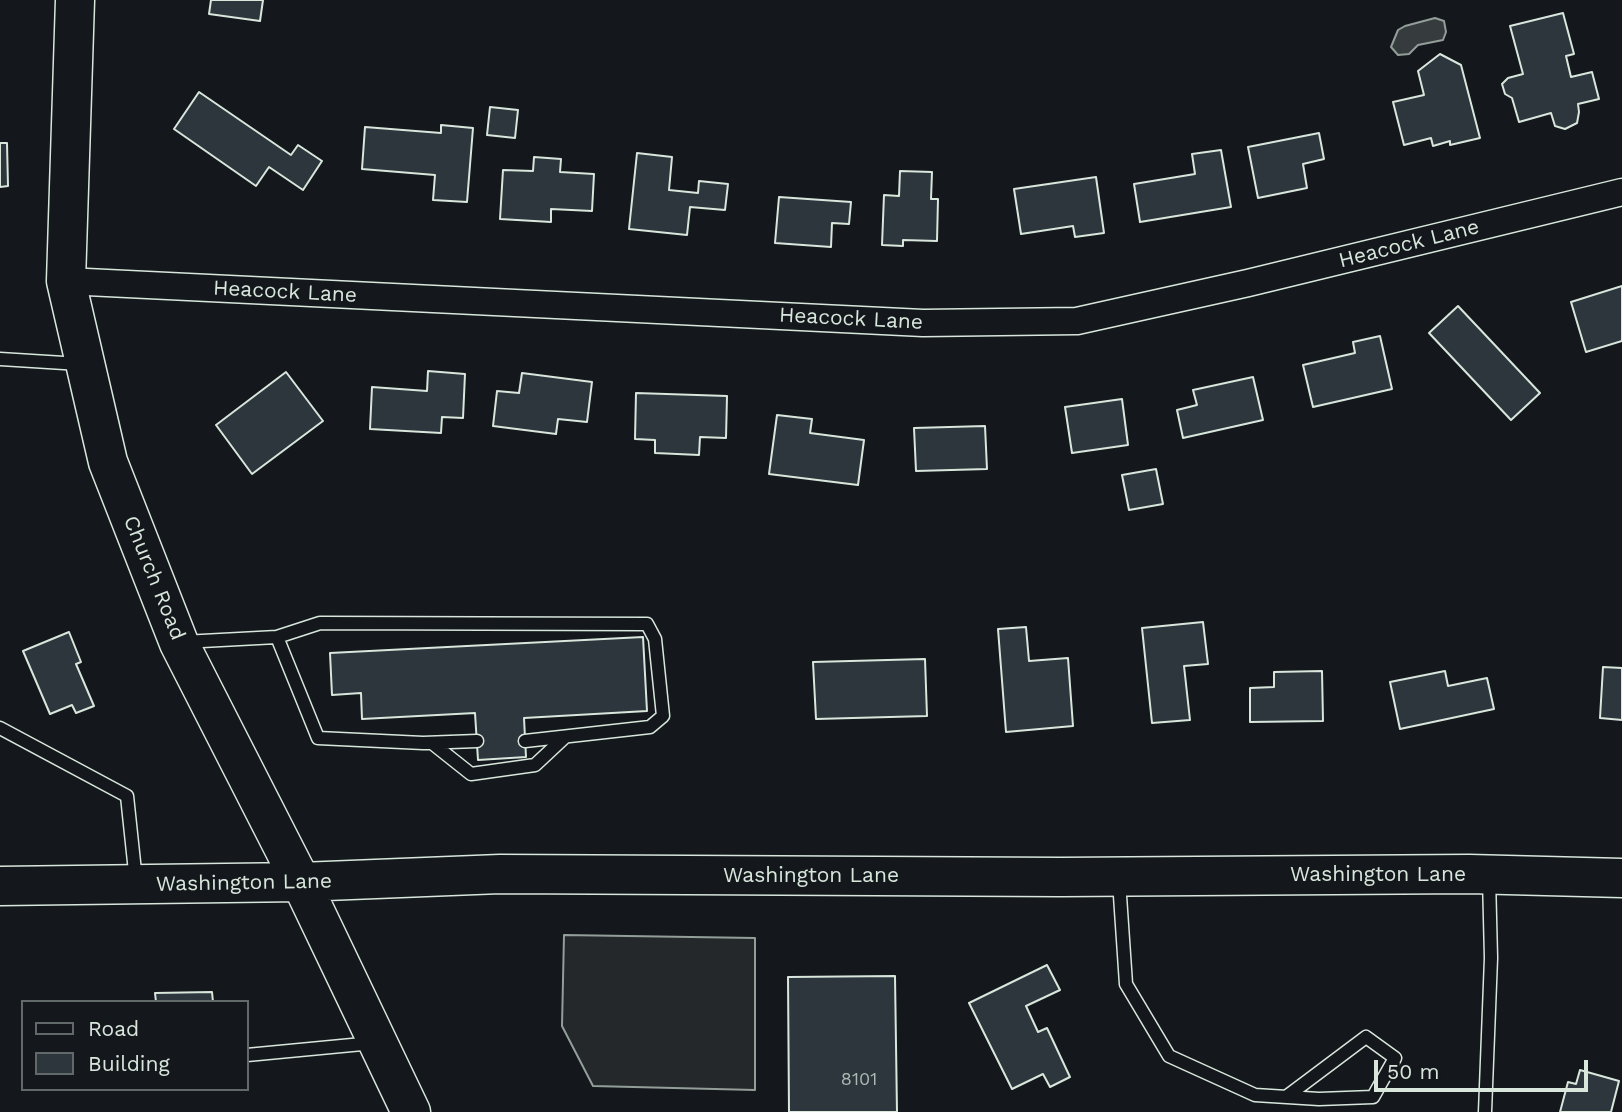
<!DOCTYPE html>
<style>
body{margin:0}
#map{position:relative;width:1622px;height:1112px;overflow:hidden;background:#14181c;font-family:"Work Sans",sans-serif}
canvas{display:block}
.legend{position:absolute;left:21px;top:1000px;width:228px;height:91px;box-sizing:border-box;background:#14181c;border:2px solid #626a69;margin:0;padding:9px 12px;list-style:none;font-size:21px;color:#d8e6dc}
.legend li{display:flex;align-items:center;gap:14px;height:35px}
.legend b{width:35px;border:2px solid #626a69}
.scale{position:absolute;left:1374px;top:1060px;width:214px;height:32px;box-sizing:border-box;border:4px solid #d8e6dc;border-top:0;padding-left:9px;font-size:21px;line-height:24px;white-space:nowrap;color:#d8e6dc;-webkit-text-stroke:5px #14181c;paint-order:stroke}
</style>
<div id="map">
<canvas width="1622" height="1112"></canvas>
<ul class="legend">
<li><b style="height:9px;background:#14181c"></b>Road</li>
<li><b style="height:19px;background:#2c363c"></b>Building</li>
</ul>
<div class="scale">50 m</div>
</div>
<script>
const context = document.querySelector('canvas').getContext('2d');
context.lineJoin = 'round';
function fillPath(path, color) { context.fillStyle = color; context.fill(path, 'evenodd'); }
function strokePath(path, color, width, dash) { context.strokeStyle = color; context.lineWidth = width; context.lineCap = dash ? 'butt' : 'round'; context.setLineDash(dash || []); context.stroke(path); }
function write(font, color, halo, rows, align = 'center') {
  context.font = font + ' "Work Sans",sans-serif'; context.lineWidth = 5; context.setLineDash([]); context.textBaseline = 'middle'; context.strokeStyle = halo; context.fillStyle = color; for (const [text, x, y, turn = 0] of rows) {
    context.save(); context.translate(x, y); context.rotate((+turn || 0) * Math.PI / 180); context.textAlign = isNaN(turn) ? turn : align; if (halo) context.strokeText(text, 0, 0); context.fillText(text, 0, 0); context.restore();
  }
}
const parking = new Path2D(`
 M564,935L755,938V1090L593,1086L562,1026Z`);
const water = new Path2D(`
 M1435,18L1444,21L1446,32L1443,40L1418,45L1409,54L1398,55L1391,47L1398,30L1405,26Z`);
const building = new Path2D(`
 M211,0H263L260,21L209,14Z
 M1563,13L1574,54L1566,56L1571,77L1592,72L1599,99L1578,104L1579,112L1577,123L1565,129L1555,126L1551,113L1519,122L1512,98L1505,94L1502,84L1508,78L1523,74L1510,26Z
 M1440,54L1461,65L1480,138L1450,145V141L1433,146L1431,138L1404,145L1393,102L1424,95L1418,71Z
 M199,92L291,155L298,145L322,161L303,190L269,167L256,186L174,129Z
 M490,107L518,110L515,138L487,135Z
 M441,125L473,128L467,202L433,200L435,175L362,169L365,127L441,133Z
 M1319,133L1324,159L1303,164L1307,188L1258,198L1248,147Z
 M0,143H7L8,186L0,187Z
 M1221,150L1231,207L1140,222L1134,184L1195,174L1192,154Z
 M637,153L672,157L669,190L698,193L699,181L728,184L725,210L690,207L687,235L629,229Z
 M534,157L561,159L560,172L594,174L592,211L551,209V222L500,219L503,170L533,171Z
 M900,171L932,172L931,199H938L937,241L903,240V246L882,245L884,195L899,196Z
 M1096,177L1104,233L1075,237L1073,226L1021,234L1014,189Z
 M779,197L851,202L849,224L832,223L831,247L775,243Z
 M1622,286V341L1586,352L1571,302Z
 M1458,306L1540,393L1511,420L1429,333Z
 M1380,336L1392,389L1313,407L1303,365L1355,353L1353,342Z
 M428,371L465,374L463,418L442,417L441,433L370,429L372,387L427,391Z
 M286,372L323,421L252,474L216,425Z
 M522,373L592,382L587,422L558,419L556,434L493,426L497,391L519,393Z
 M1253,377L1263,420L1183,438L1177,410L1197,405L1193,390Z
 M636,393L727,396L726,438L700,437L699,455L655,453V440L635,439Z
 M1122,399L1128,445L1072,453L1065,407Z
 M777,415L812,419L810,433L864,440L858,485L769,474Z
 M985,426L987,469L916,471L914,428Z
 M1156,469L1163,504L1129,510L1122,475Z
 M1203,622L1208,664L1184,666L1190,720L1152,723L1142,628Z
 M1026,627L1029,661L1068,658L1073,726L1006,732L998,629Z
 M69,632L81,662L76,664L94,706L76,713L72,705L50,714L23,651Z
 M643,637L647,711L524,718L526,757L478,760L475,713L362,719L361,693L332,695L330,653Z
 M925,659L927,716L816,719L813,662Z
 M1603,667L1622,668V720L1600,718Z
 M1322,671L1323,721L1250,722V688L1274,687V672Z
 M1445,671L1448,686L1487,678L1494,709L1400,729L1390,682Z
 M1047,965L1060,990L1026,1006L1038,1032L1047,1028L1070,1077L1050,1087L1043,1074L1012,1089L969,1003Z
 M895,976L897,1112H789L788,977Z
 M212,992L213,1002H156L155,993Z
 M1580,1070L1619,1081L1611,1112H1560L1568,1082L1576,1084Z`);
const service = new Path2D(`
 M0,359L80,364
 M277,637L318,738L423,743L477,741
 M183,642L277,637L320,623L647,624L655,639L663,716L650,727L525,741
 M0,728L127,796L136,881
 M432,743L471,774L535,765L565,737
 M1119,881L1126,984L1169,1056L1255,1095L1319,1099L1373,1097L1395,1058L1366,1037L1286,1097
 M247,1055L373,1043
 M1485,1112L1491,958L1489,878`);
const minor = new Path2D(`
 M66,281L923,323L1077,321L1248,283L1622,192`);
const primary = new Path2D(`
 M75,0L66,281L108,462L179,643L301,882L411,1112
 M0,886L301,882L500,874L1061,877L1469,874L1622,878`);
const numberNames = [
 ["8101",859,1080]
];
const streetNames = [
 ["Heacock Lane",1409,244,-14],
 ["Heacock Lane",285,292,3],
 ["Heacock Lane",851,319,3],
 ["Church Road",154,578,68],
 ["Washington Lane",1378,875],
 ["Washington Lane",811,876],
 ["Washington Lane",244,883,-1]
];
fillPath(parking, '#24282b');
strokePath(parking, '#939e99', 2);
fillPath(water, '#363b3e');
strokePath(water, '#939e99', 2);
fillPath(building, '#2c363c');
strokePath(building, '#d8e6dc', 2);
strokePath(service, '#d8e6dc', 15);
strokePath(minor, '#d8e6dc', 29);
strokePath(primary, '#d8e6dc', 41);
strokePath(service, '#14181c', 12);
strokePath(minor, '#14181c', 26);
strokePath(primary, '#14181c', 38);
write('18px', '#adbab4', null, numberNames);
write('21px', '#d8e6dc', '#14181c', streetNames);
</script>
